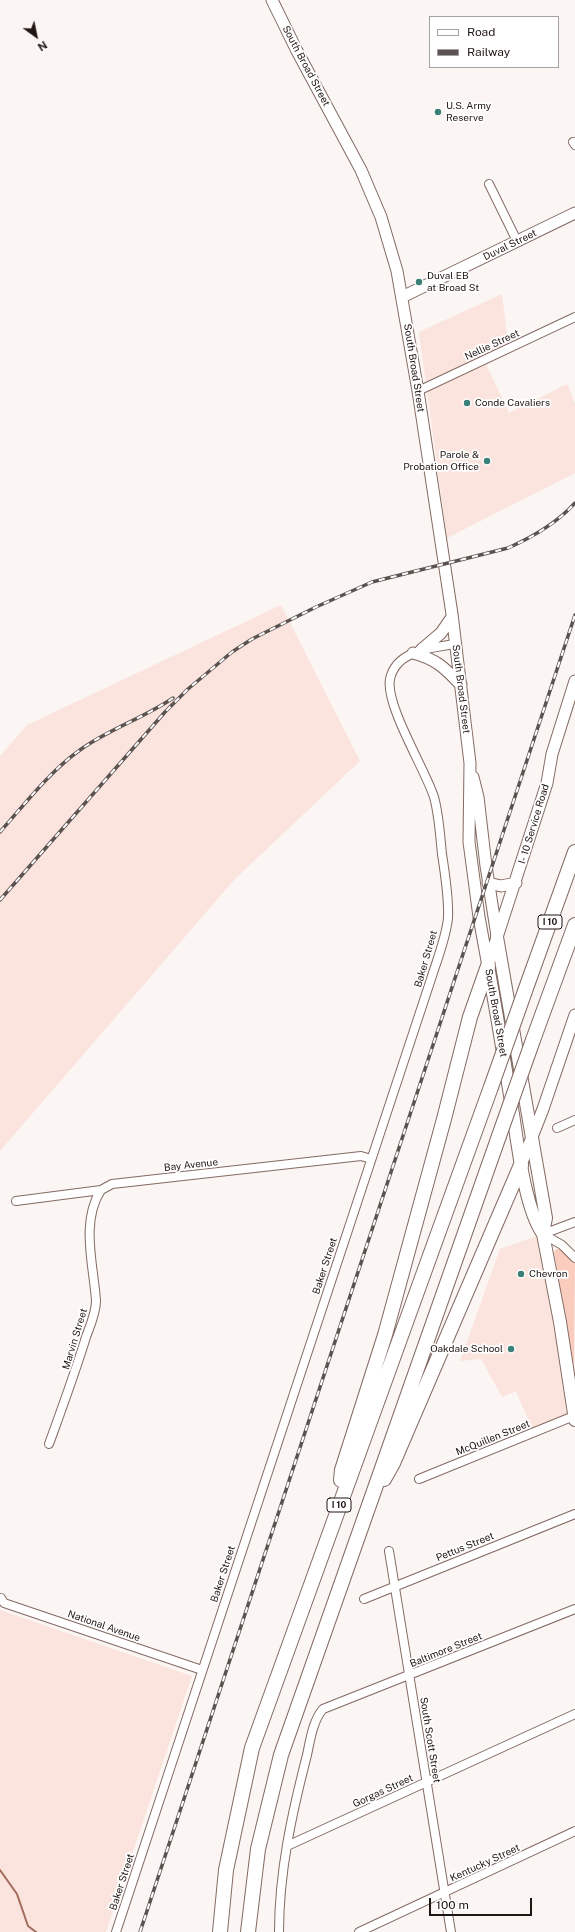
<!DOCTYPE html>
<style>
body{margin:0}
#map{position:relative;width:575px;height:1932px;overflow:hidden;background:#fbf5f3;font-family:"Public Sans",sans-serif}
canvas{display:block}
.legend{position:absolute;left:429px;top:16px;width:130px;height:52px;box-sizing:border-box;background:#fff;border:1px solid #a5a1a0;margin:0;padding:5px 7px;list-style:none;font-size:12px;color:#1f1512}
.legend li{display:flex;align-items:center;gap:8px;height:20px}
.legend b{width:20px;border:1px solid #a5a1a0}
.north{position:absolute;left:16px;top:16px;width:40px;height:40px;-webkit-text-stroke:3px #fff;paint-order:stroke;rotate:147deg;font-size:11px;font-weight:700;line-height:16px;text-align:center;color:#1f1512}
.north::after{content:'';display:block;margin:auto;width:14px;height:18px;background:#1f1512;clip-path:polygon(50% 0,100% 100%,50% 72%,0 100%)}
.scale{position:absolute;left:429px;top:1898px;width:103px;height:18px;box-sizing:border-box;border:2px solid #1f1512;border-top:0;padding-left:5px;font-size:12px;line-height:14px;white-space:nowrap;color:#1f1512;-webkit-text-stroke:3px #fff;paint-order:stroke}
</style>
<div id="map">
<canvas width="575" height="1932"></canvas>
<ul class="legend">
<li><b style="height:5px;background:#fff"></b>Road</li>
<li><b style="height:5px;background:#5c5350"></b>Railway</li>
</ul>
<div class="north">N</div>
<div class="scale">100 m</div>
</div>
<script>
const context = document.querySelector('canvas').getContext('2d');
context.lineJoin = 'round';
function fillPath(path, color) { context.fillStyle = color; context.fill(path, 'evenodd'); }
function strokePath(path, color, width, dash) { context.strokeStyle = color; context.lineWidth = width; context.lineCap = dash ? 'butt' : 'round'; context.setLineDash(dash || []); context.stroke(path); }
function write(font, color, halo, rows, align = 'center') {
  context.font = font + ' "Public Sans",sans-serif'; context.lineWidth = 3.5; context.setLineDash([]); context.textBaseline = 'middle'; context.strokeStyle = halo; context.fillStyle = color; for (const [text, x, y, turn = 0] of rows) {
    context.save(); context.translate(x, y); context.rotate((+turn || 0) * Math.PI / 180); context.textAlign = isNaN(turn) ? turn : align; if (halo) context.strokeText(text, 0, 0); context.fillText(text, 0, 0); context.restore();
  }
}
const built = new Path2D(`
 M502,294L509,352L486,364L509,413L567,384L575,404V473L447,538L419,332Z
 M281,605L360,761L234,880L0,1151V756L27,725Z
 M543,1234L568,1371L575,1367V1416L534,1433L516,1391L502,1397L481,1359L460,1361L500,1249Z
 M0,1610L192,1676L106,1932H0Z`);
const green = new Path2D(`
 M556,1249H560L575,1263L574,1363H572L554,1252Z`);
const stream = new Path2D(`
 M0,1870L17,1894L28,1926L36,1932`);
const street = new Path2D(`
 M573,142L575,145
 M489,184L517,241
 M418,391L575,317
 M557,1128L575,1120
 M16,1201L101,1190L112,1184L361,1156L371,1159
 M543,1234L562,1245L575,1258
 M543,1234L575,1222
 M49,1444C62,1408 75,1373 86,1337C90,1326 96,1313 96,1301C94,1267 80,1222 101,1190
 M419,1479L574,1416
 M389,1551L451,1932
 M1,1598L4,1603L202,1670
 M364,1599L575,1514
 M287,1846L575,1714
 M116,1932L431,979C437,960 446,938 448,918C449,897 445,875 442,854C440,835 439,815 434,797C425,769 385,705 390,679C396,650 432,648 455,644
 M279,1932C279,1872 292,1813 307,1755C310,1741 313,1720 323,1709L575,1609
 M359,1932L575,1831`);
const secondary = new Path2D(`
 M272,0L297,51L361,170L381,217L397,271L418,391L452,614L470,763L469,842L479,917L488,966
 M402,297L575,213
 M421,650L441,633L452,617
 M413,653C436,659 445,668 461,685
 M473,777L478,797L486,866L497,936
 M488,883L501,886L516,883
 M488,965L547,783L552,754L575,681
 M521,1165L543,1109L575,1015`);
const primary = new Path2D(`
 M497,937L546,1218L543,1234
 M488,966C497,1015 505,1064 513,1114C518,1146 525,1209 543,1234L560,1322L575,1420`);
const highway = new Path2D(`
 M525,991L575,852
 M533,1040L575,925
 M384,1479L393,1463L521,1165
 M341,1480L342,1470L385,1335L444,1119L470,1017L488,966
 M220,1932L226,1870L252,1748L491,1087
 M248,1932L258,1849L281,1755L499,1136`);
const rail = new Path2D(`
 M0,832C25,804 49,772 80,750C109,729 144,718 173,698
 M0,900L165,712L188,689L232,652L252,639L316,607L372,582L508,548C533,537 557,523 575,503
 M140,1932L575,615`);
const highwayBridge = new Path2D(`
 M491,1087L525,991
 M499,1136L533,1040`);
const markers = [
 [438,112,4,"#3a8077"],
 [419,282,4,"#3a8077"],
 [467,403,4,"#3a8077"],
 [487,461,4,"#3a8077"],
 [521,1274,4,"#3a8077"],
 [511,1349,4,"#3a8077"]
];
const shields = [
 [550,922,24],
 [339,1505,24]
];
const shieldNames = [
 ["I 10",550,922],
 ["I 10",339,1505]
];
const streetNames = [
 ["South Broad Street",306,66,62],
 ["Duval Street",510,245,-26],
 ["Nellie Street",492,345,-25],
 ["South Broad Street",414,368,81],
 ["South Broad Street",461,689,83],
 ["I- 10 Service Road",534,824,-73],
 ["Baker Street",426,959,-74],
 ["South Broad Street",496,1013,80],
 ["Bay Avenue",191,1165,-6],
 ["Baker Street",325,1266,-72],
 ["Marvin Street",75,1339,-73],
 ["McQuillen Street",493,1438,-22],
 ["Pettus Street",465,1547,-22],
 ["Baker Street",223,1574,-72],
 ["National Avenue",104,1626,19],
 ["Baltimore Street",446,1650,-22],
 ["South Scott Street",430,1740,81],
 ["Gorgas Street",383,1791,-25],
 ["Kentucky Street",485,1863,-25],
 ["Baker Street",122,1882,-72]
];
const poiNames = [
 ["U.S. Army",446,106],
 ["Reserve",446,118],
 ["Duval EB",427,276],
 ["at Broad St",427,288],
 ["Conde Cavaliers",475,403],
 ["Parole &",479,455,"right"],
 ["Probation Office",479,467,"right"],
 ["Chevron",529,1274],
 ["Oakdale School",503,1349,"right"]
];
fillPath(built, '#fbe4dd');
fillPath(green, '#faccbe');
strokePath(stream, '#a36c5c', 2);
strokePath(street, '#836a62', 10);
strokePath(secondary, '#836a62', 13);
strokePath(primary, '#836a62', 14);
strokePath(highway, '#836a62', 16);
strokePath(street, '#fff', 8);
strokePath(secondary, '#fff', 11);
strokePath(primary, '#fff', 12);
strokePath(highway, '#fff', 14);
strokePath(rail, '#5c5350', 3.5);
strokePath(rail, '#fff', 2, [6]);
strokePath(highwayBridge, '#836a62', 16, []);
strokePath(highwayBridge, '#fff', 14);
for (const [x, y, r, color] of markers) { const dot = new Path2D(); dot.arc(x, y, r, 0, 2 * Math.PI); context.fillStyle = color; context.fill(dot); strokePath(dot, '#fff', 1.5); }
for (const [x, y, w] of shields) { const box = new Path2D(); box.roundRect(x - w / 2, y - 7, w, 14, 3); context.fillStyle = '#fff'; context.fill(box); strokePath(box, '#1f1512', 1); }
write('bold 9px', '#1f1512', null, shieldNames);
write('10px', '#1f1512', '#fff', streetNames);
write('10px', '#1f1512', '#fff', poiNames, 'left');
</script>
